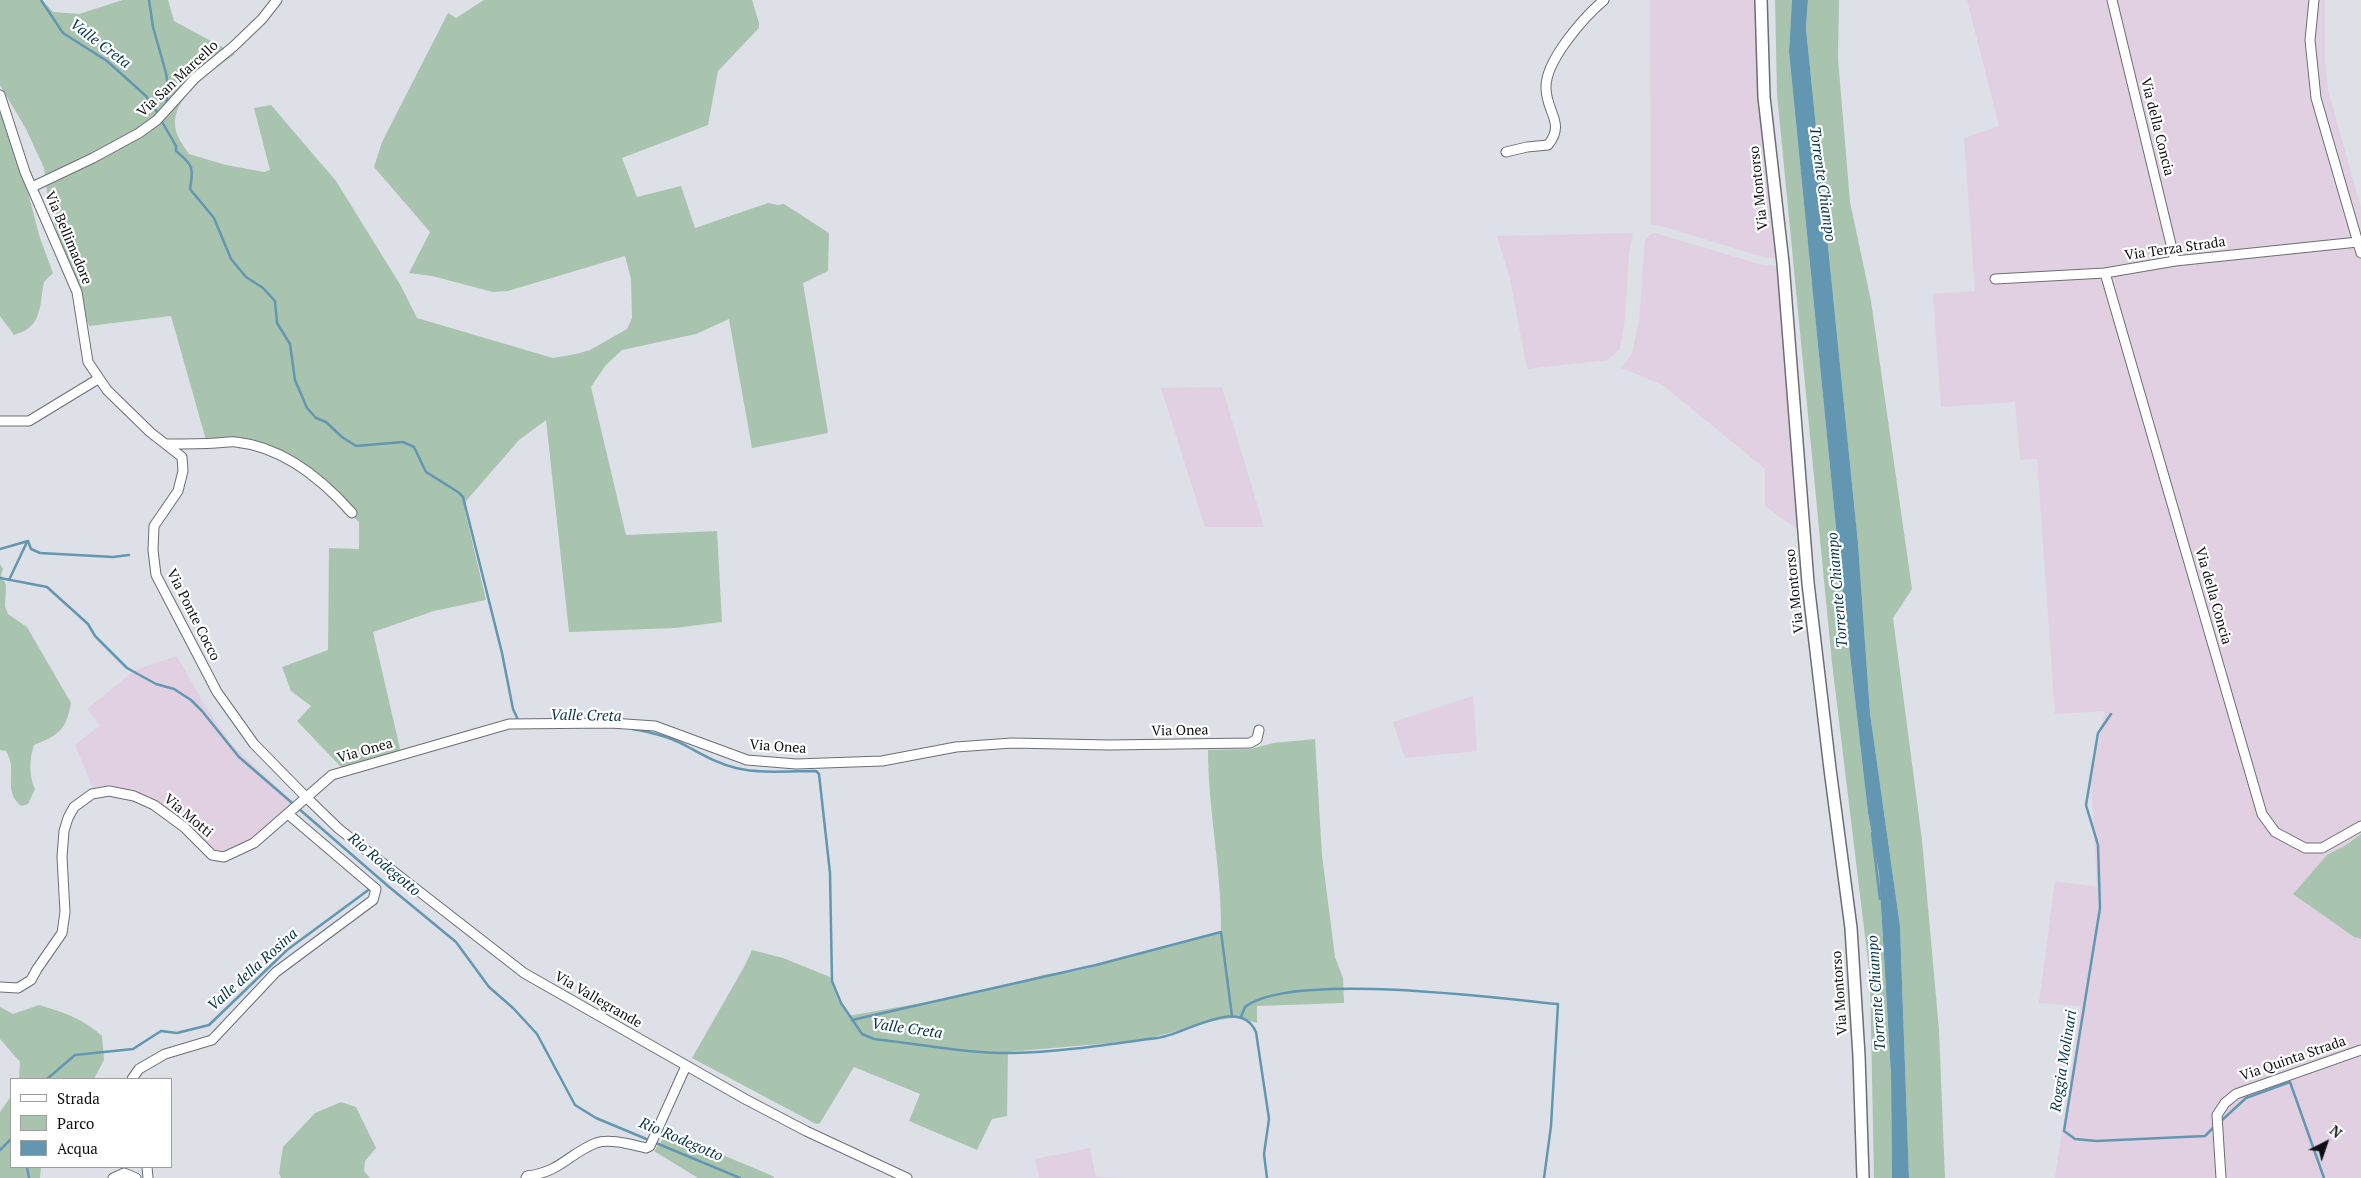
<!DOCTYPE html>
<style>
body{margin:0}
#map{position:relative;width:2361px;height:1178px;overflow:hidden;background:#dde0e6;font-family:"PT Serif",serif}
canvas{display:block}
.legend{position:absolute;left:10px;top:1078px;width:162px;height:90px;box-sizing:border-box;background:#fff;border:1px solid #9f9fa0;margin:0;padding:6px 9px;list-style:none;font-size:15px;color:#0f1012}
.legend li{display:flex;align-items:center;gap:10px;height:25px}
.legend b{width:25px;border:1px solid #9f9fa0}
.north{position:absolute;left:2301px;top:1118px;width:50px;height:50px;-webkit-text-stroke:4px #fff;paint-order:stroke;rotate:41deg;font-size:14px;font-weight:700;line-height:20px;text-align:center;color:#0f1012}
.north::after{content:'';display:block;margin:auto;width:18px;height:22px;background:#0f1012;clip-path:polygon(50% 0,100% 100%,50% 72%,0 100%)}
</style>
<div id="map">
<canvas width="2361" height="1178"></canvas>
<ul class="legend">
<li><b style="height:6px;background:#fff"></b>Strada</li>
<li><b style="height:14px;background:#a8c4af"></b>Parco</li>
<li><b style="height:14px;background:#6397b1"></b>Acqua</li>
</ul>
<div class="north">N</div>
</div>
<script>
const context = document.querySelector('canvas').getContext('2d');
context.lineJoin = 'round';
function fillPath(path, color) { context.fillStyle = color; context.fill(path, 'evenodd'); }
function strokePath(path, color, width, dash) { context.strokeStyle = color; context.lineWidth = width; context.lineCap = dash ? 'butt' : 'round'; context.setLineDash(dash || []); context.stroke(path); }
function write(font, color, halo, rows, align = 'center') {
  context.font = font + ' "PT Serif",serif'; context.lineWidth = 4.5; context.setLineDash([]); context.textBaseline = 'middle'; context.strokeStyle = halo; context.fillStyle = color; for (const [text, x, y, turn = 0] of rows) {
    context.save(); context.translate(x, y); context.rotate((+turn || 0) * Math.PI / 180); context.textAlign = isNaN(turn) ? turn : align; if (halo) context.strokeText(text, 0, 0); context.fillText(text, 0, 0); context.restore();
  }
}
const industrial = new Path2D(`
 M1650,0H1760L1778,259L1763,257L1668,228L1651,224Z
 M1967,0H2325V62L2328,90L2361,208V834L2346,845L2327,855L2294,894L2354,937L2361,939V1178H2055L2081,1006L2039,1003L2055,881L2097,887L2091,780L2105,711L2055,714L2037,459L2020,460L2015,402L1941,407L1933,294L1975,291L1964,138L1999,126Z
 M1633,233L1629,253L1625,318L1620,349L1607,360L1527,369L1510,279L1497,236Z
 M1655,233L1759,264L1778,266L1801,532L1765,506V469L1663,385L1621,368L1632,354L1639,320L1645,241L1650,234Z
 M1222,387L1264,527H1205L1161,388Z
 M177,656L205,706L231,744L296,805L280,825L218,857L173,816L121,793L116,799L105,786L93,788L75,745L100,725L87,709L135,670Z
 M1473,696L1477,751L1405,758L1393,722Z
 M1090,1148L1096,1177L1128,1178H1039L1035,1159Z`);
const green = new Path2D(`
 M0,0H42L53,12L79,14L123,0H168L174,21L235,54C215,69 175,95 175,122C174,134 183,145 189,154L226,165L264,172L270,170L254,108L271,105L336,181L401,286L417,318L553,358L576,354L590,350L627,329L632,318L631,279L625,256L508,291L493,292L432,276L409,273L430,232L374,167L382,142L448,13L456,18L484,0H752L759,23V28L718,71L708,125L622,158L637,197L681,186L695,228L768,203L778,205L784,204L829,233L828,271L803,283L828,433L752,448L729,319L696,334L622,350L605,366L591,387L626,535L717,531L722,622L675,628L569,632L546,420L519,440L466,501L465,511L486,600L434,611L373,632L401,753L342,768L297,721L311,706L291,691L282,667L328,650L329,548L359,549V522L308,475L258,448L206,440L171,316L89,326L63,253L48,200L44,168L26,129L0,85Z
 M1775,0H1792L1789,52L1839,558L1868,813L1879,873L1891,1075L1892,1178H1874L1870,978L1832,663L1777,94Z
 M1808,0H1839L1838,59L1850,202L1871,301L1912,589L1893,618L1922,840L1939,1030L1945,1178H1909L1900,926L1870,713L1858,543L1806,28Z
 M0,112L16,147L40,238L53,273L44,282C39,306 43,327 14,335L0,316Z
 M0,564L3,569L1,575L6,585L5,606L8,614L27,627L71,703C66,730 59,735 34,745C29,759 29,777 35,789L28,804L21,806C7,794 12,782 11,766C11,761 8,755 6,751L0,750Z
 M1315,739L1322,855L1335,957L1343,978L1344,1003L1257,1006V1023L1238,1017L1214,1021L1143,1040L1008,1052L1007,1116L992,1119L977,1150L909,1121L920,1094L854,1067L820,1123L816,1124L692,1058L744,967L752,950L783,958L830,977L838,1000L848,1016L973,994L1047,974L1077,971L1221,932C1222,871 1208,811 1208,750L1250,749L1274,743Z
 M2361,834V939L2354,937L2293,894L2327,855L2346,845Z
 M39,1005C64,1012 83,1019 102,1036L104,1060L94,1079H19L20,1062L0,1039V1007L13,1014Z
 M11,1096V1167H41L40,1178H0V1112Z
 M341,1102L356,1107L376,1148L365,1161L364,1171L370,1178H281L279,1173L283,1147L315,1113Z
 M668,1132L773,1176L774,1178H698L654,1151Z`);
const water = new Path2D(`
 M1792,0H1808L1806,28L1858,543L1870,713L1900,926L1909,1178H1892L1891,1075L1879,873L1868,813L1839,558L1789,52Z`);
const stream = new Path2D(`
 M41,0L63,33L107,61L146,96L159,115
 M149,0L153,27L166,73L168,87L166,106
 M161,120L176,146V151C193,165 194,167 190,189L214,218L231,259L246,277L263,288L275,301L277,323L290,344L295,380L307,408L316,418L326,422L342,437L356,446L403,442L414,447L426,472L458,492L463,497L502,653L513,709L519,722
 M28,541L31,549L40,553L113,557L129,555
 M0,549L28,541
 M0,578L47,587L88,624L95,636L127,668L156,684L174,689L191,700L202,711L239,757L388,886L456,942L489,987L513,1008L537,1034L575,1105L596,1118L740,1178
 M9,580L27,542
 M2111,714L2098,733L2086,805L2098,845L2100,908L2064,1131L2075,1139L2096,1141L2205,1136L2214,1127
 M632,729C651,732 673,738 690,748C705,756 719,764 736,768C761,774 790,771 816,771L819,774L830,873L832,981L841,1003L862,1034L874,1039C920,1044 968,1054 1014,1053C1062,1052 1110,1044 1157,1038C1185,1035 1240,995 1256,1032L1269,1119L1264,1154L1267,1178
 M1872,833L1880,899
 M1241,1017L1245,1007C1290,971 1496,998 1558,1004L1551,1126L1544,1178
 M852,1020L1096,965L1221,932L1232,1016
 M47,1079L75,1055L133,1049L161,1031L177,1033L209,1025L287,950L371,888
 M2220,1122L2246,1098L2290,1082L2324,1178
 M0,1150L11,1139
 M27,1167L29,1178`);
const minor = new Path2D(`
 M2112,0L2175,261
 M2314,0L2310,40L2316,98L2361,253
 M0,95L25,172L77,292L88,362L107,390L150,432L182,457L183,471L178,491L154,526L153,550L156,575L217,692L254,744L306,797L339,829L524,973L745,1099L806,1131L907,1178
 M1506,152L1527,147L1548,145C1566,123 1546,112 1546,88C1545,61 1584,17 1604,0
 M32,187L93,158L139,133L157,120L195,78L234,46L262,19L277,0
 M2105,273L2262,814L2275,832L2305,848H2322L2361,826
 M1995,279L2105,273L2175,261L2358,242
 M0,421H29L98,379
 M166,444C183,444 200,444 216,443C223,443 230,441 236,442C283,447 322,479 352,513
 M0,987L18,988L31,980L37,969L62,933L65,912L62,857L64,831L68,818L74,807L92,794L109,791L134,796L154,805L184,827L212,855L224,857L254,843L332,775L509,724L611,723L655,726L747,760L796,764L882,761L956,747L1012,743L1109,745L1250,743L1257,739L1259,730
 M132,1079L139,1069L165,1054L212,1040L276,972L373,900L376,889L288,814
 M147,1167L148,1178
 M113,1178L124,1173L136,1178
 M526,1178L527,1176C561,1172 568,1154 596,1143C610,1138 632,1145 646,1148L650,1146L686,1066
 M2221,1178L2217,1115L2225,1103L2236,1094L2361,1050`);
const major = new Path2D(`
 M1761,0L1764,97L1783,263L1808,583L1830,769L1851,928L1859,1056L1863,1178`);
const streetNames = [
 ["Via San Marcello",178,79,-43],
 ["Via della Concia",2157,127,76],
 ["Via Montorso",1759,188,-96],
 ["Via Bellimadore",68,238,67],
 ["Via Terza Strada",2175,249,-8],
 ["Via Montorso",1795,591,-96],
 ["Via della Concia",2213,596,74],
 ["Via Ponte Cocco",193,615,63],
 ["Via Onea",1180,731,-1],
 ["Via Onea",778,747,4],
 ["Via Onea",365,751,-16],
 ["Via Motti",188,816,40],
 ["Via Montorso",1840,993,-94],
 ["Via Vallegrande",598,1000,30],
 ["Via Quinta Strada",2293,1059,-19]
];
const waterNames = [
 ["Valle Creta",100,44,37],
 ["Torrente Chiampo",1822,184,82],
 ["Torrente Chiampo",1838,590,-95],
 ["Valle Creta",586,716,1],
 ["Rio Rodegotto",384,865,40],
 ["Valle della Rosina",253,970,-42],
 ["Torrente Chiampo",1877,993,-94],
 ["Valle Creta",907,1029,8],
 ["Roggia Molinari",2064,1061,-81],
 ["Rio Rodegotto",681,1140,23]
];
fillPath(industrial, '#e0d0e2');
fillPath(green, '#a8c4af');
fillPath(water, '#6397b1');
strokePath(stream, '#6397b1', 2.5);
strokePath(minor, '#6b6e74', 11);
strokePath(major, '#6b6e74', 14);
strokePath(minor, '#fff', 9);
strokePath(major, '#fff', 11);
write('14px', '#0f1012', '#fff', streetNames);
write('italic 15px', '#043447', '#fff', waterNames);
</script>
